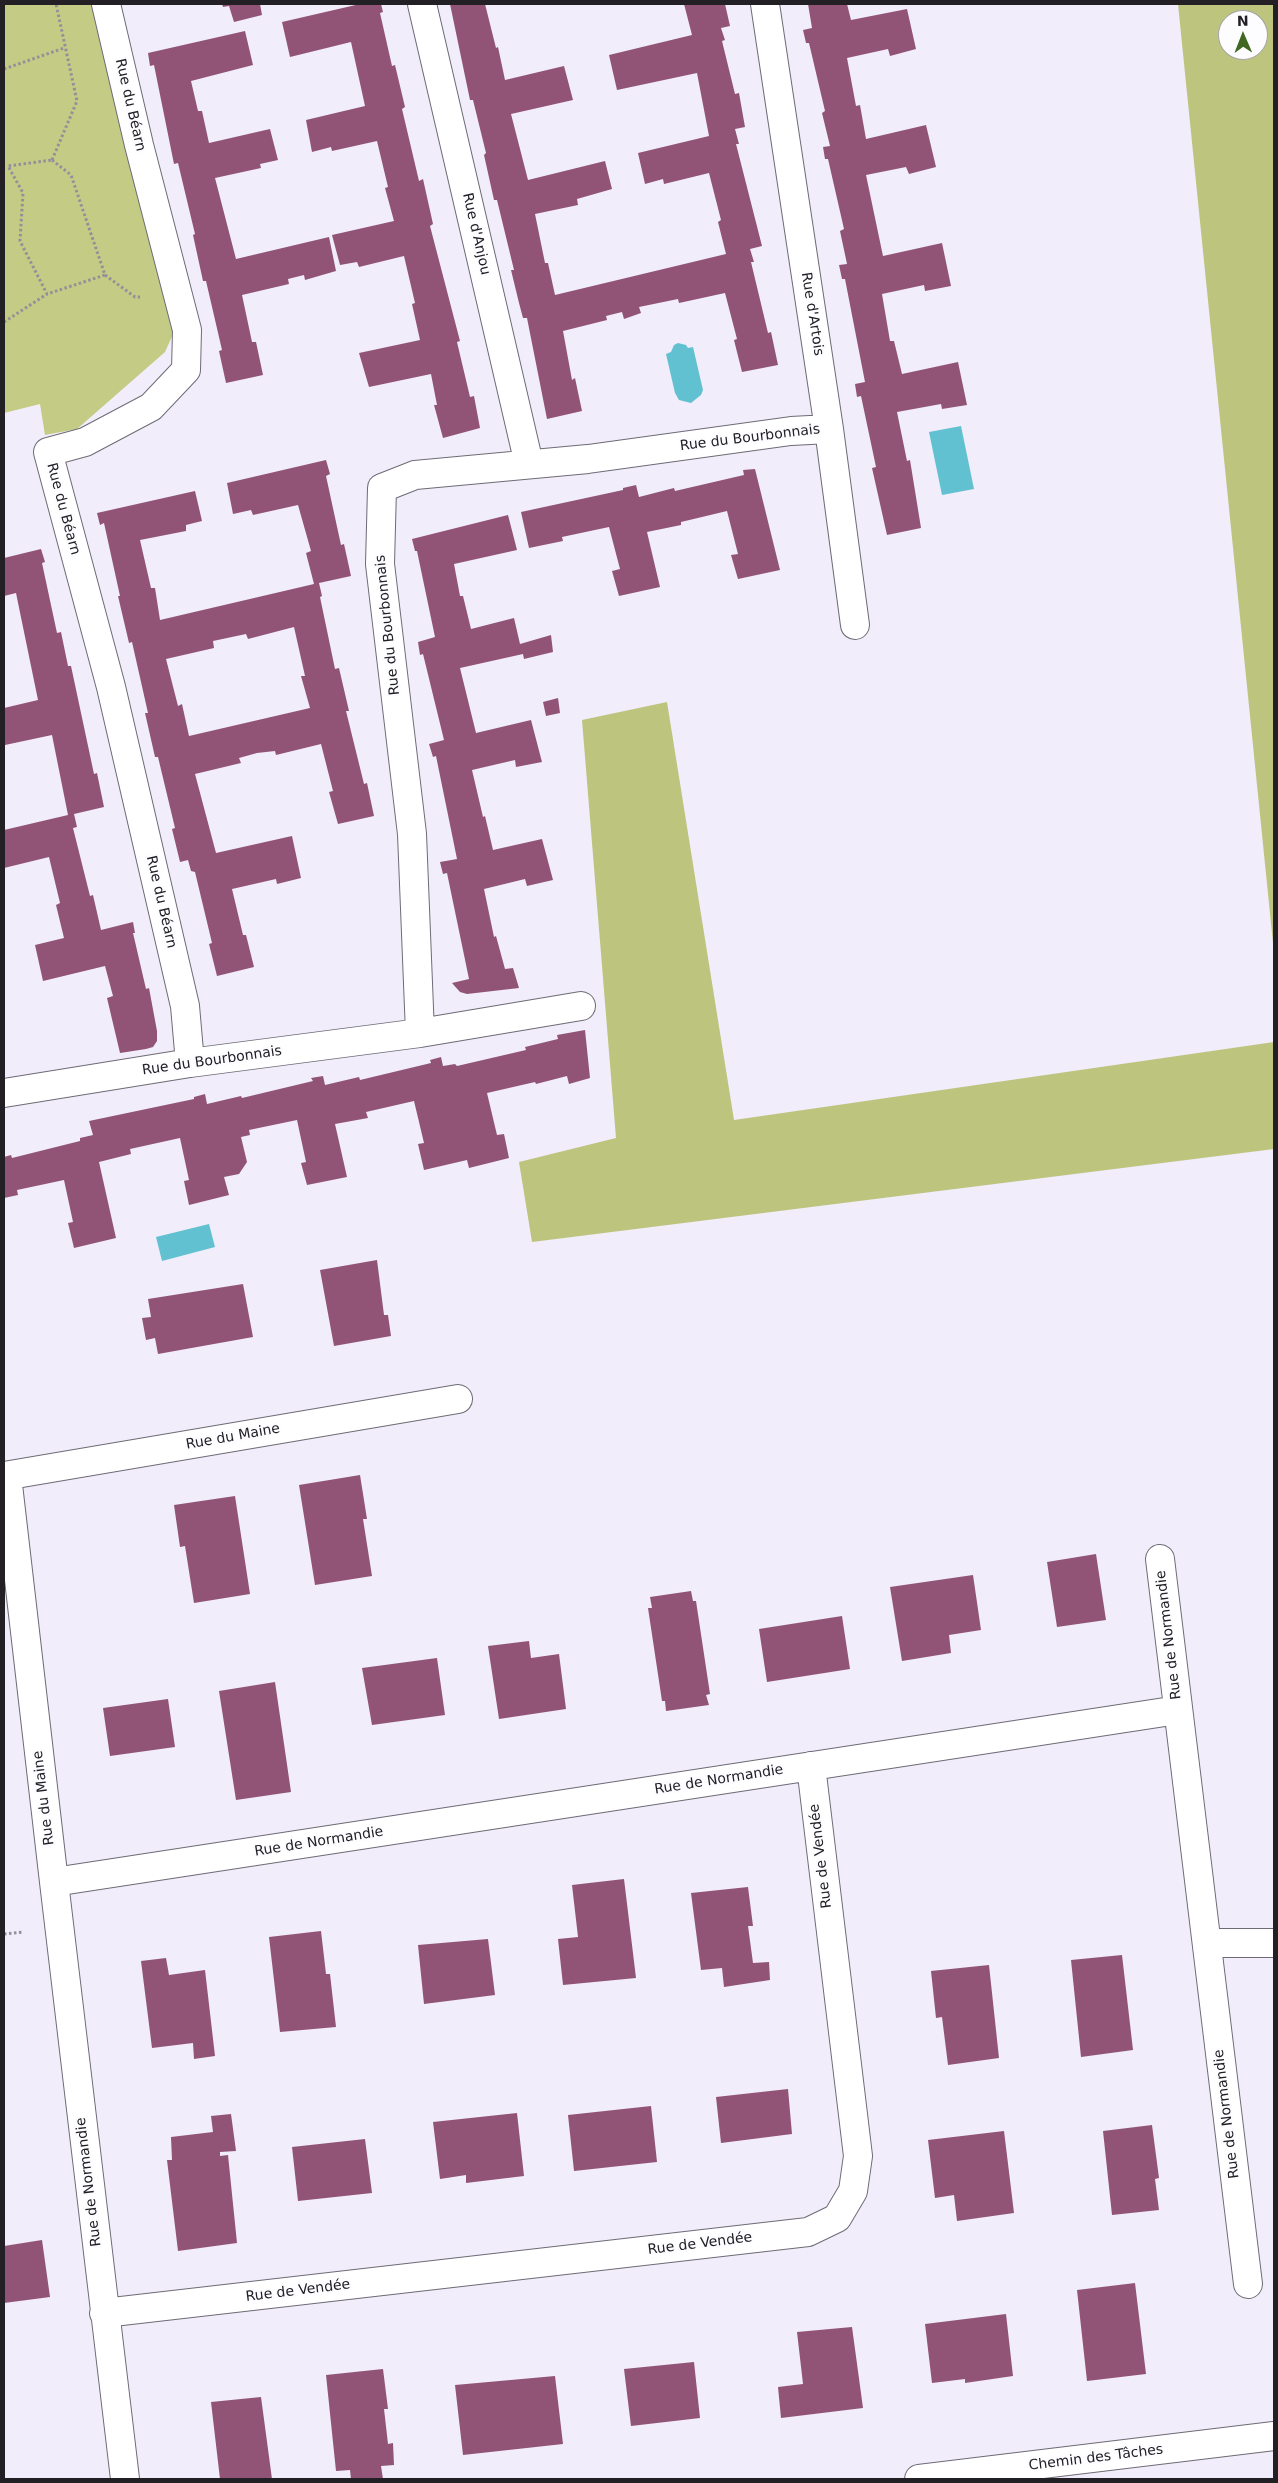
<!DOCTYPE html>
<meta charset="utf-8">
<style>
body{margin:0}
#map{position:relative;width:1278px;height:2483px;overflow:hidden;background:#f1edfa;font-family:"DejaVu Sans",sans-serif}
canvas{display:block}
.frame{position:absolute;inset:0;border:5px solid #222025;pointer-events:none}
.north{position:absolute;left:1218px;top:10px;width:50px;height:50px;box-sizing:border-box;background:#fdfcff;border:1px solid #a5a4a8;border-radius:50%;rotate:359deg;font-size:14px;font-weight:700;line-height:20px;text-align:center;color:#222025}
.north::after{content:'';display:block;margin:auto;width:18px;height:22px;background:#406823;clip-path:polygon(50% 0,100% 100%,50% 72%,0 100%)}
</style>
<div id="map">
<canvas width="1278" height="2483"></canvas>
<div class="frame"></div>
<div class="north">N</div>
</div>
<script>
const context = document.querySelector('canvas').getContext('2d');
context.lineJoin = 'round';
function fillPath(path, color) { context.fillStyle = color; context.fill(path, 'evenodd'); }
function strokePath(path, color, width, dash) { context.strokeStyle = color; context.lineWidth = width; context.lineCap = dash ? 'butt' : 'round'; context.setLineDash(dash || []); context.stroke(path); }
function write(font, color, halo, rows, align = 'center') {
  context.font = font + ' "DejaVu Sans",sans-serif'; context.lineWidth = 5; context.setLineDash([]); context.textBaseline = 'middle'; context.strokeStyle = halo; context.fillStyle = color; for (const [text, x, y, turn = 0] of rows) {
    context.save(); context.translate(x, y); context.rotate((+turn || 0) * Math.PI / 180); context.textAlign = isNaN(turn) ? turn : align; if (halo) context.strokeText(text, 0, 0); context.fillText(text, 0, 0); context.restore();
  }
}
const green = new Path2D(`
 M4,4H106L183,312L165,352L77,429L45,435L40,404L4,413Z`);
const forest = new Path2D(`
 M1178,4H1274V953ZM1228,20H1258V50H1228Z
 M667,702L734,1120L1274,1042V1149L532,1242L519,1162L616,1138L582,720Z`);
const water = new Path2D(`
 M678,343L686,345L688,348L693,347L703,390L701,395L691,403L679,400L675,393L666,354L671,352L674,345Z
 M961,426L974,489L942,495L929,432Z
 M209,1224L215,1247L162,1261L156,1237Z`);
const building = new Path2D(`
 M222,4H260L262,15L234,22L229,6L223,7Z
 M360,4H381L383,12L380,13L392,66L395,65L405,107L402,109L419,181L423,179L433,224L430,226L460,341L457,342L470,397L474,396L480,428L443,438L434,405H437L431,374L369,387L359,353L420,340L412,304L415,303L404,256L359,267L357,262L340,265L332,235L394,221L385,188L388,187L377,141L332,151L331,147L312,152L306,120L365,106L351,42L290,57L282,22Z
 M450,4H485L496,48L498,47L505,80L564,66L573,100L511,114L528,180L605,161L612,189L577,199L578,205L535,214L545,263H548L555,295L726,254L718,222L721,220L709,173L664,184L663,179L645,184L638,153L709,136L697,73L617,90L609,55L692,35L684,4H725L730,26L721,28L725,40L722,41L735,94L739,93L745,127L735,129L739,144H736L762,246L750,249L754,262H751L768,333L771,332L778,365L742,372L734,340L737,339L725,293L679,303L678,299L639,307L641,313L624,319L622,312L606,316L607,320L563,331L572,380L575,378L582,411L547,419L527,318H523L519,303L511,270H514L497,200H494L484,155L486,153L473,100H470Z
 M808,4H847L851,20L907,9L916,49L890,56L888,49L847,58L856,106L860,105L866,139L926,125L936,167L909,174L906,167L866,175L883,256L942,243L951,286L925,291L924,285L882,294L890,341H894L902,374L958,362L967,405L942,409L941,404L897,412L907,461L910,460L921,528L887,535L872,468L876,467L861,396L857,397L855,384L865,382L845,279H842L839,265L847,264L840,231L844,229L828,159H825L823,147L830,146L822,113L825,111L809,43H806L803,30L812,28Z
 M245,31L253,65L191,81L198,111H202L209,143L270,129L278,160L260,164L261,168L215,178L236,259L329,237L336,271L305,280L304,275L288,279L289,284L242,295L252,342H256L263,375L226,383L219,351L222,350L206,281H203L193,235L195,234L178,163L174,164L154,65L150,66L148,53Z
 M326,460L330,474L326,476L341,545L344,544L351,576L319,583L322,596L320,597L335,669L339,668L349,711H346L364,784L367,783L374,816L338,824L329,792L333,791L321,744L276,755L275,751L257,753L239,758L241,763L195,774L216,853L292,836L301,878L277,884L276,879L232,889L243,935H246L254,967L217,976L209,944L212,943L195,872L191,871L188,860L180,862L172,829L175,828L158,757H155L145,713H148L132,642L129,643L118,596H120L104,523L100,525L97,513L195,491L202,521L186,525V531L140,540L151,588H155L160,620L314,584L306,553L311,551L298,505L253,515L251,510L233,514L227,483ZM294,627L305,676H301L310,708L189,736L182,704L178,706L166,659L214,648L213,641L246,634L248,639Z
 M755,469L780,570L738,579L731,555L738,554L727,511L681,522V525L647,532L660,587L619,596L612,571L620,569L609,527L562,537L563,541L529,548L521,512L623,490V488L636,485L639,497L674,488L675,491L744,475L743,470Z
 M508,515L517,550L454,564L460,596H463L471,629L514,618L520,644L551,635L553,652L524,659L523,654L460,668L476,733L531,720L542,762L516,767L515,760L472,770L483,817L485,816L493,850L542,839L553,880L527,886L525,879L484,889L494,937L496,936L505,969L513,968L519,988L467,994L460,992L452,983L469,979L447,873L443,874L440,862L457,859L436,756L433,757L429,744L444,740L423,654L420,655L418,642L435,637L417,551H415L412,539Z
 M41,549L45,562L42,563L57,633L61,632L68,666H71L94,774L97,773L104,807L74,814L77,827L73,828L90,896L93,895L101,930L133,922L135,933H133L146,989L149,988L157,1031V1041L153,1047L146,1049L120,1053L107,998L113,996L105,966L43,981L35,945L64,938L56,905L60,903L49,857L4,868V830L68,815L52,735L5,745L4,741V708L38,700L16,593L4,596V558Z
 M558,698L560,713L546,716L543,702Z
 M585,1030L590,1078L569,1084L567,1076L536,1084L535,1082L487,1093L497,1135L504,1134L509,1158L469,1168L467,1160L424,1170L418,1144L424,1143L414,1101L366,1112L368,1118L335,1124L347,1177L307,1185L301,1163L306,1162L297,1120L249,1130L250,1135L241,1137L247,1162L239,1174L224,1177L229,1195L189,1205L184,1181L189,1180L180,1138L130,1149L131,1154L99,1162L116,1238L74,1248L68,1223L73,1222L64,1180L17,1190L18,1195L4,1198V1157L11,1155L12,1158L80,1141V1138L93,1135L89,1121L194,1099V1097L205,1094L207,1104L241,1096L242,1098L313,1081L311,1078L323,1076L325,1085L359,1077L360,1080L431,1063L430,1060L441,1057L443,1066L455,1064L457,1066L526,1050L525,1047L558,1039L557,1035Z
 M377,1260L384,1315H388L391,1336L334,1346L320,1270Z
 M243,1284L253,1337L158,1354L155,1338L146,1340L142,1318L151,1317L148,1299Z
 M360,1475L367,1519H363L372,1576L315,1585L299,1485Z
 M235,1496L250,1594L194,1603L185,1546L180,1547L174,1505Z
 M1096,1554L1106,1620L1057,1627L1047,1562Z
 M973,1575L981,1630L949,1635L951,1653L902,1661L890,1587Z
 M691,1591L693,1601H696L710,1694L706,1695L709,1705L666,1711L665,1701H662L648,1608H652L650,1597Z
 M842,1616L850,1669L767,1682L759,1629Z
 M529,1641L531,1658L559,1654L566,1709L499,1719L488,1646Z
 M437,1658L445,1715L372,1725L362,1668Z
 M275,1682L291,1792L236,1800L219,1691Z
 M168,1699L175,1747L110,1756L103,1708Z
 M624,1879L636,1978L563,1985L558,1939L578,1937L572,1885Z
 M748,1887L753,1926H748L753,1963L769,1962L770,1980L724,1987L722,1968L701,1970L691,1893Z
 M321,1931L326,1974H330L336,2027L280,2032L269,1937Z
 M488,1939L495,1995L424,2004L418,1945Z
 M1122,1955L1133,2050L1081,2057L1071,1960Z
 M166,1958L169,1975L205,1970L215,2056L194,2059L193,2043L152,2048L141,1961Z
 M989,1965L999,2058L948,2065L942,2017L936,2018L931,1971Z
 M788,2089L792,2134L721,2143L716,2097Z
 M651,2106L657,2162L574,2171L568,2115Z
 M517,2113L524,2176L466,2183V2175L440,2179L433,2122Z
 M231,2114L236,2151L220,2152V2156L228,2155L237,2243L178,2251L167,2160H172L171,2137L213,2132L211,2116Z
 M1152,2125L1159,2178L1155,2179L1159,2210L1112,2215L1103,2131Z
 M1004,2131L1014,2213L957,2221L954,2195L935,2198L928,2140Z
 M365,2139L372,2193L298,2201L292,2147Z
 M42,2240L50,2297L4,2303V2246Z
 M1135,2283L1146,2374L1087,2381L1077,2290Z
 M1006,2314L1013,2376L965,2383V2379L932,2383L925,2324Z
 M852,2327L863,2408L781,2418L778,2387L803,2384L797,2332Z
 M694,2362L700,2418L631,2426L624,2369Z
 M383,2369L388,2409H384L388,2444L393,2443L394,2465L381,2466L383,2479H351L350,2470L336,2471L326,2375Z
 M555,2376L563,2444L463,2455L455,2385Z
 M261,2397L272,2479H220L211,2402Z`);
const path = new Path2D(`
 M4,69L64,48
 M52,160L71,175L105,275L47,294L20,241L23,193L8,166Z
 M52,160L77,101L56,4
 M105,275L135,297H140
 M4,322L47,294
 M4,1934L23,1932`);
const minor = new Path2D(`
 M106,4L139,145L187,330L186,370L151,407L85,442L48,452L111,687L185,1006L190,1063
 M422,4L529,464
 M765,4L829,429L855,625
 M420,1033L581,1006
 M4,1093L190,1063L420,1033L412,834L380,564L382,488L415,475L588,459L791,431L829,429
 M4,1476L458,1399
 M7,1476L54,1882
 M1160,1559L1248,2284
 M1207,1943H1274
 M104,2313L808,2232L837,2218L853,2191L858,2156L811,1766
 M125,2479L54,1882L1178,1710
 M919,2479L1274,2436`);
const streetNames = [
 ["Rue du Béarn",130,105,77],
 ["Rue d'Anjou",476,234,77],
 ["Rue d'Artois",812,314,81],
 ["Rue du Bourbonnais",750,438,-7],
 ["Rue du Béarn",63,509,75],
 ["Rue du Bourbonnais",388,625,-96],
 ["Rue du Béarn",161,902,77],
 ["Rue du Bourbonnais",212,1061,-8],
 ["Rue du Maine",233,1437,-10],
 ["Rue de Normandie",1169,1635,-97],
 ["Rue de Normandie",719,1780,-9],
 ["Rue du Maine",44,1798,-97],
 ["Rue de Normandie",319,1842,-9],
 ["Rue de Vendée",821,1856,-97],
 ["Rue de Normandie",1227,2114,-97],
 ["Rue de Normandie",89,2182,-97],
 ["Rue de Vendée",700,2244,-7],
 ["Rue de Vendée",298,2291,-7],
 ["Chemin des Tâches",1096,2458,-7]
];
fillPath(green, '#c4cb85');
fillPath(forest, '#bdc47e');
fillPath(water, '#61c1d0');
fillPath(building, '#915477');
strokePath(minor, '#6e6b76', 30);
strokePath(path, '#939099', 3, [2.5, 2.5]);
strokePath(minor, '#fff', 28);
write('14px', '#222025', '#fdfcff', streetNames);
</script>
